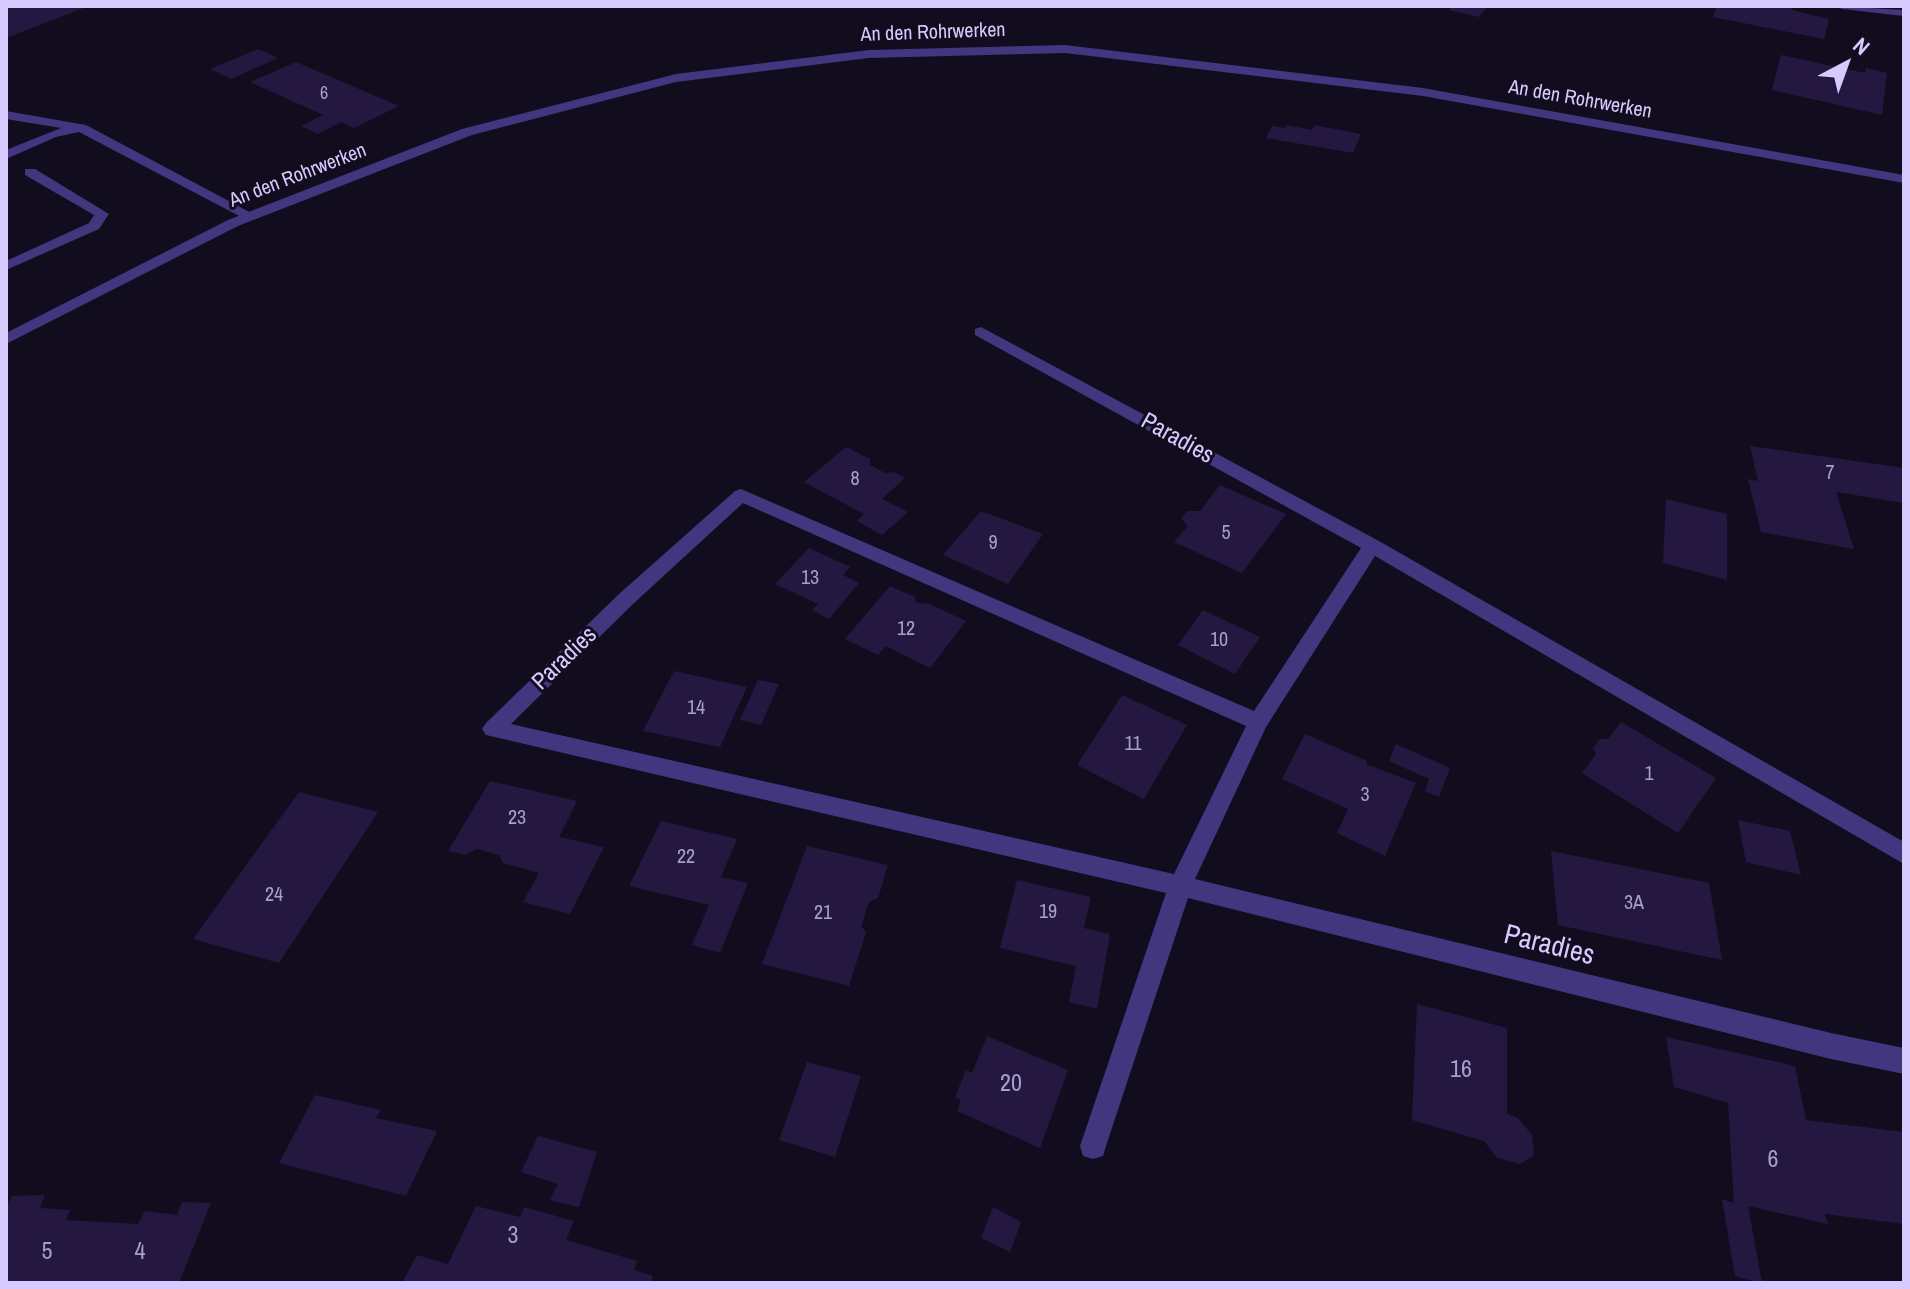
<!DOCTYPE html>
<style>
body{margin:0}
#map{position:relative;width:1910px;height:1289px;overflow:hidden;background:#120c1f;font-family:"Archivo Narrow",sans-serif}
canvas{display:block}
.frame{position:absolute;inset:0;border:8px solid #d7caff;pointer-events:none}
.north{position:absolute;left:1806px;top:24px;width:80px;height:80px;-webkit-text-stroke:6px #120c1f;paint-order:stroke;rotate:41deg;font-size:22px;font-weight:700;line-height:32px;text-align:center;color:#d7caff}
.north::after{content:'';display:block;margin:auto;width:28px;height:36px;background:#d7caff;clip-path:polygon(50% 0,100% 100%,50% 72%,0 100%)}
</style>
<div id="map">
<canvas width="1910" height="1289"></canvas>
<div class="frame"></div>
<div class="north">N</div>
</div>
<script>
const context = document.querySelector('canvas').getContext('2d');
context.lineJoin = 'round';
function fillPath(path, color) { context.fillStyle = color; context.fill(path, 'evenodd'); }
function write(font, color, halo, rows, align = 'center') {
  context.font = font + ' "Archivo Narrow",sans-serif'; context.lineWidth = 6; context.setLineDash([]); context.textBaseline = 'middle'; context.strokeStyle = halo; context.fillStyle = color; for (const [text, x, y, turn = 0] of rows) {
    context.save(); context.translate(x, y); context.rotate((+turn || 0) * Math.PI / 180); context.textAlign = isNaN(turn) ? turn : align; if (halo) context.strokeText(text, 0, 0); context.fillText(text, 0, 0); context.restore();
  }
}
const building = new Path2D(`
 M6,6H89L6,38Z
 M1452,6H1488L1479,17L1449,10Z
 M1717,6H1793L1792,10L1829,19L1824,39L1713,17Z
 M258,49L278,58L231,79L210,69Z
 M1781,55L1865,73L1866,68L1887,73L1882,115L1772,90Z
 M296,62L399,106L354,128L341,122L318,134L301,126L323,115L250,82Z
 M1286,125L1312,130L1314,125L1361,134L1353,153L1266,138L1272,126L1285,128Z
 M1750,446L1904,468V503L1836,492L1854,549L1761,532L1748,479L1758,481Z
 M846,447L870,459V465L885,473L894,472L905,478L882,499L908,512L882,535L857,521L864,514L804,482Z
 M1220,485L1286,514L1242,573L1174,542L1188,526L1181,518L1187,511H1200Z
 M1666,499L1727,514V580L1663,563Z
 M981,511L1043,534L1008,584L943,555Z
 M809,548L850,567L843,575L859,583L829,619L812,610L818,604L775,584Z
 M890,586L915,597L916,603L930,604L966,621L930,668L886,646L878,655L845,639Z
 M1203,610L1260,637L1235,674L1178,645Z
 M674,671L747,687L720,747L643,731Z
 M758,680L779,684L761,725L740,720Z
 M1122,695L1187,725L1144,799L1077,765Z
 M1621,722L1716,778L1678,833L1582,773L1596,754L1593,748L1600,739H1608Z
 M1305,734L1367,761L1366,764L1416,783L1385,856L1337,833L1348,809L1282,779Z
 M1396,744L1450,768L1439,797L1425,791L1429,779L1389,761Z
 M490,781L577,801L559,837L604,847L570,914L523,902L539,873L503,863L499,855L477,849L466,855L448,851Z
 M299,792L378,812L279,963L193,939Z
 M1738,820L1790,831L1801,875L1746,862Z
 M661,821L737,839L721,877L748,883L720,953L692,945L709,905L629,886Z
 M807,846L888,865L878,898L869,902L861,926L866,932L849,986L762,964Z
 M1551,851L1709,883L1722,960L1558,925Z
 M1017,880L1091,897L1084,928L1110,934L1097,1009L1069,1002L1076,966L1000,948Z
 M1417,1004L1507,1028V1114L1518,1118L1532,1135L1534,1155L1520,1164L1497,1158L1484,1141L1412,1120Z
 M987,1036L1068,1070L1040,1148L957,1111L961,1100L955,1097L966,1070L972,1073Z
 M1666,1037L1795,1066L1806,1120L1904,1132V1224L1825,1214L1828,1224L1748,1206L1762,1283L1735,1276L1722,1199L1734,1203L1728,1103L1674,1087Z
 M807,1062L861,1076L835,1157L779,1140Z
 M315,1095L381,1110L376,1118L437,1131L406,1196L279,1163Z
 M538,1136L597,1152L579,1207L550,1200L558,1184L521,1172Z
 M45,1195L40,1208L70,1210L66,1220L138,1224L145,1211L177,1215L182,1202L211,1203L179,1283H6V1209L12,1196Z
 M476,1206L520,1217L524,1207L574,1221L566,1240L637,1261L634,1270L653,1276L651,1283H402L417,1255L448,1264Z
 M993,1207L1021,1222L1010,1252L981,1238Z`);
const lane = new Path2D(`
 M1836,6L1904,10V16L1842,9Z
 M6,111L86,125L257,216L245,219L79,132L56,137L6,159V150L61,128L6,119Z
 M25,169H35L109,214L99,229L6,270V261L89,223L94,215L25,175Z`);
const street = new Path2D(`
 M1065,45L1423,88L1904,175V183L1423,96L1065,53L869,58L676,82L472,135L238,226L6,344V333L228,220L462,129L676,74L869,50Z
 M981,327L1379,541L1904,842V864L1375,556L1266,727L1195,879L1831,1033L1904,1048V1074L1831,1059L1188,898L1106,1146L1103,1156L1093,1159L1083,1156L1080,1146L1166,893L486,735L482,729L486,723L619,594L735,491L741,489L1254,711L1361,548L975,335V329ZM743,503L1246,726L1174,874L511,724L633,604Z`);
const farNumbernames = [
 ["6",324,94]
];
const farStreetnames = [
 ["An den Rohrwerken",933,33,-2],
 ["An den Rohrwerken",1580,100,10],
 ["An den Rohrwerken",298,176,-21]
];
const numberNames = [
 ["7",1830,474],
 ["8",855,480],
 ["5",1226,534],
 ["9",993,544],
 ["13",810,579],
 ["12",906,630],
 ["10",1219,641],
 ["14",696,709],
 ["11",1133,745],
 ["1",1649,775],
 ["3",1365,796],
 ["23",517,819],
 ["22",686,858],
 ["24",274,896],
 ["3A",1634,904],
 ["19",1048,913],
 ["21",823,914]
];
const streetNames = [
 ["Paradies",1177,439,29],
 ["Paradies",565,659,-44]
];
const nearNumbernames = [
 ["16",1461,1071],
 ["20",1011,1085],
 ["6",1773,1161],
 ["3",513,1237],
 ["5",47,1253],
 ["4",140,1253]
];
const nearStreetnames = [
 ["Paradies",1549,946,14]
];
fillPath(building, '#251840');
fillPath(lane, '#42367f');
fillPath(street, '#42367f');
write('18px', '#aa9ecf', null, farNumbernames);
write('20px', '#d7caff', '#120c1f', farStreetnames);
write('20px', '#aa9ecf', null, numberNames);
write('24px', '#d7caff', '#120c1f', streetNames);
write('24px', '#aa9ecf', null, nearNumbernames);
write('28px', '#d7caff', '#120c1f', nearStreetnames);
</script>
